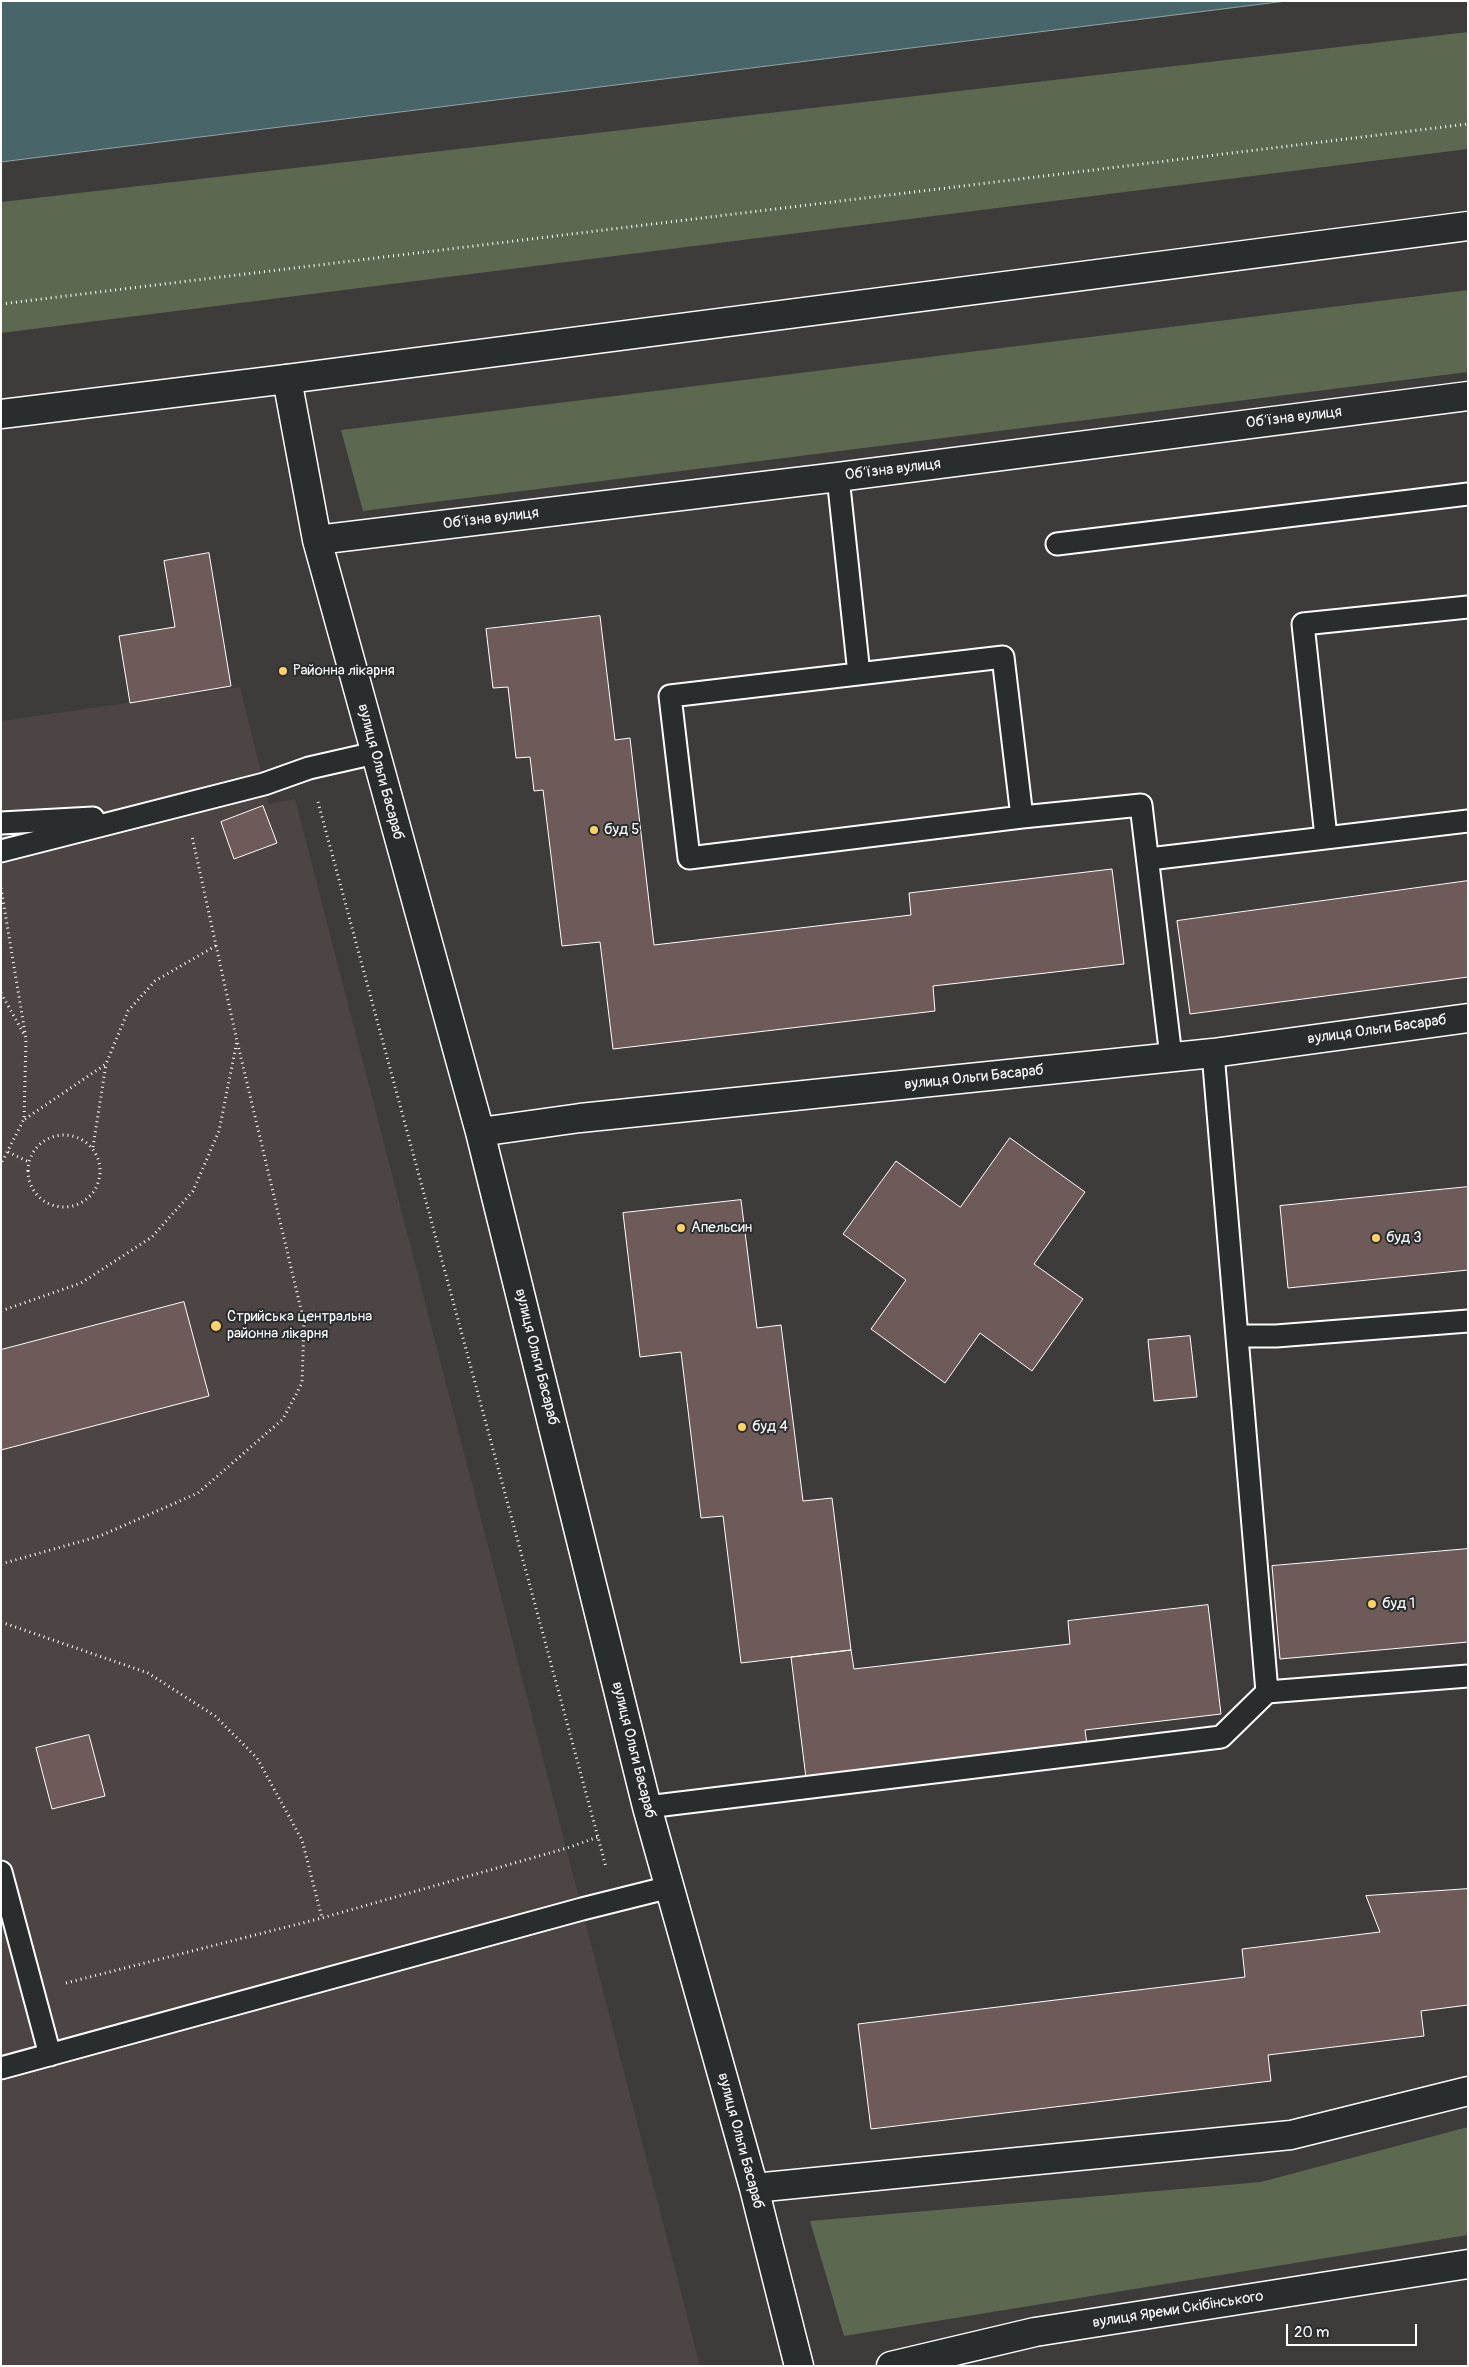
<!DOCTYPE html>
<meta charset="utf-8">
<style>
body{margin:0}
#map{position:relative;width:1469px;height:2367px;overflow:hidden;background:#3e3b3b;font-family:Pangolin,sans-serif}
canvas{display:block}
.frame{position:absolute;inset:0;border:2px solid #fff;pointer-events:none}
.scale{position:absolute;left:1286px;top:2324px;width:131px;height:22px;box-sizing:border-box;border:2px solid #fff;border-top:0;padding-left:6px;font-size:15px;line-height:18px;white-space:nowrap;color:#fff;-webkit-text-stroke:4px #2a2d2e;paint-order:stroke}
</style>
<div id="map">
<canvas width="1469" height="2367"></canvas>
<div class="frame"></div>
<div class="scale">20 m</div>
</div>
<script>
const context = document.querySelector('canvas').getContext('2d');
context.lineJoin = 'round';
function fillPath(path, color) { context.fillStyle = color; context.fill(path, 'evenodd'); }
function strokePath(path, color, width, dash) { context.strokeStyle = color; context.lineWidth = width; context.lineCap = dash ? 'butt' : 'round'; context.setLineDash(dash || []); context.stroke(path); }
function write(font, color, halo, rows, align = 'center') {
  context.font = font + ' Pangolin,sans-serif'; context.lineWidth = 4; context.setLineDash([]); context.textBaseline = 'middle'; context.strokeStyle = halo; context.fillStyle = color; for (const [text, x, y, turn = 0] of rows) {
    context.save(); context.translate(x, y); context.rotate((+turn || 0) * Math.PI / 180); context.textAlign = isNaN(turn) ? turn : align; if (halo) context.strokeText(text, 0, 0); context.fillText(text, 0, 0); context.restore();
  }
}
const built = new Path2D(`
 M240,687L269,804L295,799L700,2366H1V721Z`);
const green = new Path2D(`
 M1468,32V149L1,333V202Z
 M1468,290V372L363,511L341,430Z
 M1468,2127V2235L844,2336L810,2221L1261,2182Z`);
const water = new Path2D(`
 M1,1H1286L1,162Z`);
const building = new Path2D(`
 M209,553L231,686L130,703L119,636L175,627L164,561Z
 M600,616L615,740L630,738L654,945L911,915L909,893L1112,869L1124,964L933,986L935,1011L613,1049L600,942L562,946L543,790L534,791L530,757L516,758L508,687L493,688L486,629Z
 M263,806L277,843L234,859L221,822Z
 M1468,881V977L1190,1014L1177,921Z
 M1010,1138L1085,1192L1034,1264L1083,1299L1032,1371L980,1333L945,1383L871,1329L906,1280L843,1234L896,1161L960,1207Z
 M1468,1187V1270L1288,1288L1280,1206Z
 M741,1200L757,1328L781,1325L803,1501L832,1498L851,1650L741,1663L723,1516L701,1518L681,1352L640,1357L623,1213Z
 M184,1302L209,1396L1,1450V1350Z
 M1190,1336L1197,1397L1154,1401L1148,1340Z
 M1468,1549V1642L1280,1659L1272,1566Z
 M1208,1605L1221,1714L1085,1730L1087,1745L806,1778L791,1657L851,1650L854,1669L1070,1644L1068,1621Z
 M89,1735L105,1796L52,1809L36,1748Z
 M1468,1889V2005L1421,2011L1424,2036L1268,2055L1271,2081L871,2129L858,2024L1245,1977L1242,1949L1380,1932L1366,1896Z`);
const path = new Path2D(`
 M1,304L1468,124
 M318,802L606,1867
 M1,888L26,1039L24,1119L1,1164
 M1,993L25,1036
 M25,1119L106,1064L128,1011L155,981L217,945
 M28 1171a36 36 0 1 1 72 0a36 36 0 1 1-72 0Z
 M93,1147L106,1064
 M8,1152L29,1162
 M1,1311L81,1283L152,1237L193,1191L219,1131L237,1041L192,836
 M1,1564L100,1536L198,1493L283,1419L302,1383L304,1322L237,1041
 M1,1622L148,1673L215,1716L257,1758L302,1840L322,1918
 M66,1983L322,1918L567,1848L598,1837`);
const lane = new Path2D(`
 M838,477L859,674
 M1057,544L1468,494
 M1022,817L1003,657L670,696L689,858L1022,817L1141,805L1171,1057
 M1,823L93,818
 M1326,837L1303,624L1468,607
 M1,851L264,784L309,768L375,753
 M1149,859L1468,821
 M1213,1053L1267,1692L1468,1676
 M1237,1336H1276L1468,1321
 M647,1807L1221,1737L1267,1692
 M1,1872L50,2055
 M1,2068L582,1909L670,1887`);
const street = new Path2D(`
 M287,379L317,540L480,1132L647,1807L754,2188L799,2366
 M317,540L838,477L1468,396
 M480,1132L580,1118L1213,1053L1468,1018
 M754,2188L1291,2135L1468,2091
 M891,2366L1035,2332L1468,2264`);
const highway = new Path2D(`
 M1,414L287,379L1468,226`);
const markers = [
 [283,671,5,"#ffd166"],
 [594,830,5,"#ffd166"],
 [681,1228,5,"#ffd166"],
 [1376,1238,5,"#ffd166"],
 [216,1326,6,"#ffd166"],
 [742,1427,5,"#ffd166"],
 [1372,1604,5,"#ffd166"]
];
const streetNames = [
 ["Обʼїзна вулиця",1294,418,-7],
 ["Обʼїзна вулиця",893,470,-7],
 ["Обʼїзна вулиця",491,519,-7],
 ["вулиця Ольги Басараб",380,772,75],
 ["вулиця Ольги Басараб",1377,1030,-8],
 ["вулиця Ольги Басараб",974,1078,-6],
 ["вулиця Ольги Басараб",536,1357,76],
 ["вулиця Ольги Басараб",633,1750,76],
 ["вулиця Ольги Басараб",740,2141,75],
 ["вулиця Яреми Скібінського",1178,2310,-9]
];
const poiNames = [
 ["Районна лікарня",293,671],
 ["буд 5",604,830],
 ["Апельсин",691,1228],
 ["буд 3",1386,1238],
 ["Стрийська центральна",227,1317],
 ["районна лікарня",227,1334],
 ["буд 4",752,1427],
 ["буд 1",1382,1604]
];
fillPath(built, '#4c4544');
fillPath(green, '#5c6850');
fillPath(water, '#486669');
strokePath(water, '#91a3a5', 1);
fillPath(building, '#6e5b59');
strokePath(building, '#fff', 1);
strokePath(lane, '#fff', 25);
strokePath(street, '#fff', 31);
strokePath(highway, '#fff', 31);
strokePath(path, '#fff', 3, [1, 4]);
strokePath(lane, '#2a2d2e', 21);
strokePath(street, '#2a2d2e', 28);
strokePath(highway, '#2a2d2e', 28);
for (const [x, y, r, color] of markers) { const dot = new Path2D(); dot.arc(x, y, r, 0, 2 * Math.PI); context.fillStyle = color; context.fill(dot); strokePath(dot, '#2a2d2e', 2); }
write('15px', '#fff', '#2a2d2e', streetNames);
write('15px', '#fff', '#2a2d2e', poiNames, 'left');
</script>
